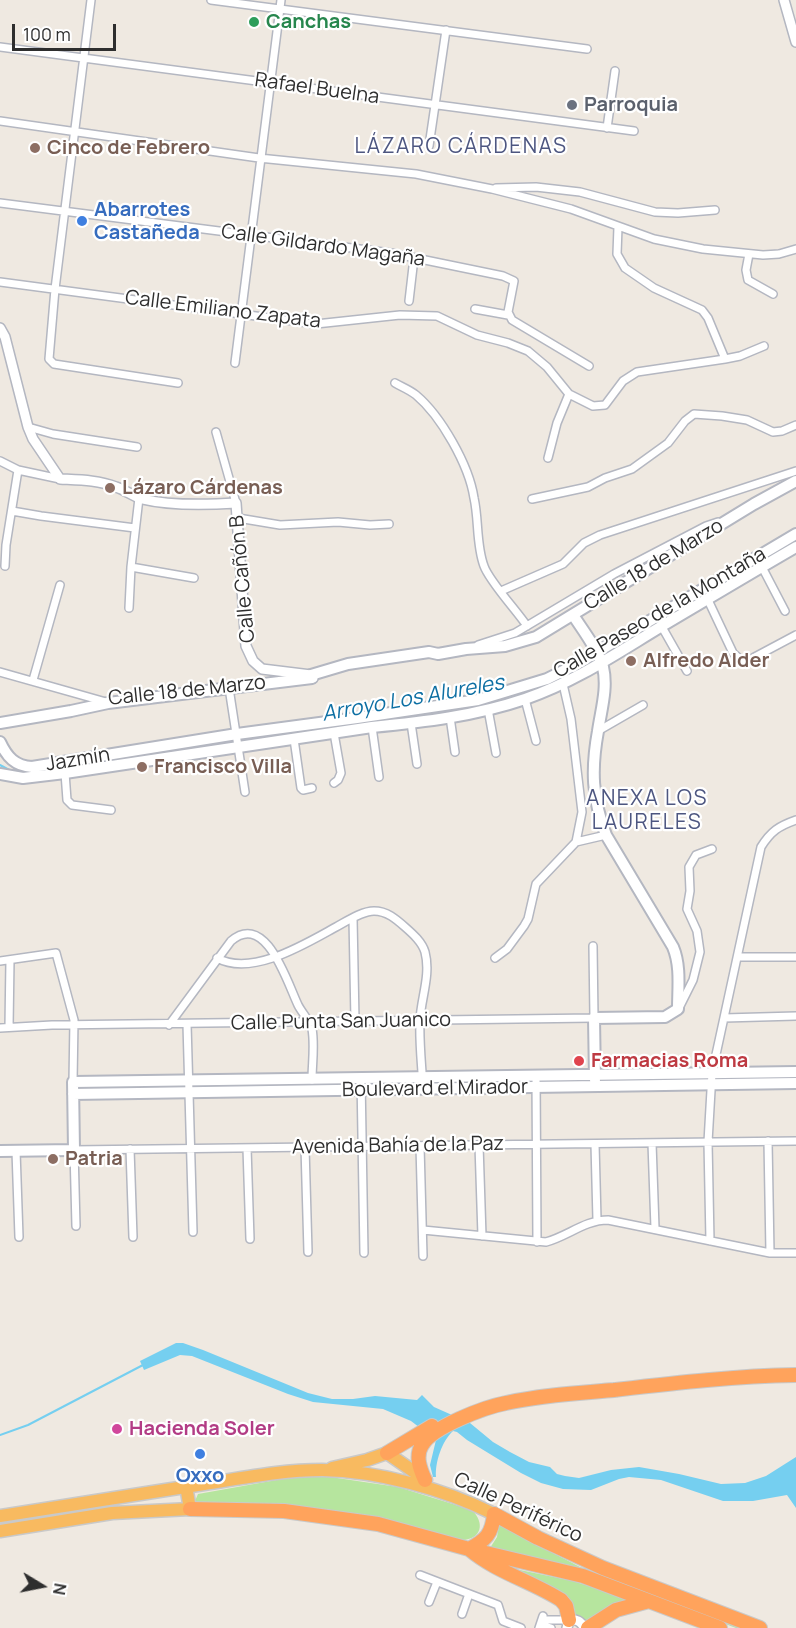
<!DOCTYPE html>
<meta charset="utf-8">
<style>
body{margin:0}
#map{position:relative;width:796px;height:1628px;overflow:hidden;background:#efe9e1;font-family:Manrope,sans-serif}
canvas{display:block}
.north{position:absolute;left:12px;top:1556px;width:60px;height:60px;-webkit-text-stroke:4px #fff;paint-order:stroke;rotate:100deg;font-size:16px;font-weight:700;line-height:24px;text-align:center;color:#2e2e2e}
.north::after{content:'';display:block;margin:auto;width:21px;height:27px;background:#2e2e2e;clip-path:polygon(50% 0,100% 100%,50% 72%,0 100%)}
.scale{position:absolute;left:12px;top:24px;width:104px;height:27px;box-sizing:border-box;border:3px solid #2e2e2e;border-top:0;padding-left:8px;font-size:18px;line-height:21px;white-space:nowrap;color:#2e2e2e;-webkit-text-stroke:4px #fff;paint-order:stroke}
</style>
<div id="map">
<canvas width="796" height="1628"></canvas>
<div class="north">N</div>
<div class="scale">100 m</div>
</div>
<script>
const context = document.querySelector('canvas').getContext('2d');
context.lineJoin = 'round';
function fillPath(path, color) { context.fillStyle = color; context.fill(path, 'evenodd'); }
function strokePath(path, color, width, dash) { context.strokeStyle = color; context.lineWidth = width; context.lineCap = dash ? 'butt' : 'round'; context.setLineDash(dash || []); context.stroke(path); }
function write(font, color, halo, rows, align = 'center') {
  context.font = font + ' Manrope,sans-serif'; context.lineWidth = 4.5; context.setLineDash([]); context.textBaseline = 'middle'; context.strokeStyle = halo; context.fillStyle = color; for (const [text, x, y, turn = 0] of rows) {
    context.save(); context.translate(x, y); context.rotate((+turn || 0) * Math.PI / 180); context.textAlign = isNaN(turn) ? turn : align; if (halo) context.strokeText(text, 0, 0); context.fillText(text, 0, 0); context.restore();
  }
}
const green = new Path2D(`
 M310,1474L398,1487L472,1510C485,1523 482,1539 462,1540C431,1535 403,1522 372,1517C314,1506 256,1505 197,1504L195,1501L198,1494Z
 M499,1525L580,1567L742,1628H736L569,1565L490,1548L497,1537Z
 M496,1565L573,1581L632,1600L586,1625L573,1615Z`);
const water = new Path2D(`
 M176,1343H183L203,1350L308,1393L332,1399H353L375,1396L417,1400L422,1395L434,1407L470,1423L493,1442L510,1452L529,1462L550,1467L557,1474L565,1476L579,1478L611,1470L639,1467L679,1474L721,1484L745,1483L766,1476L796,1457V1508L787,1495L753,1501H723L661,1480L629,1477L619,1479L591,1490L563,1489L541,1483L521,1473L467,1440L457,1432L453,1431C442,1441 435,1462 436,1477H433L430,1465L436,1440L411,1421L383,1409L313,1402L288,1394L192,1356L180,1355L144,1370L140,1361Z`);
const stream = new Path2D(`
 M688,604L796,540
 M603,655L647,629
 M550,683L567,675
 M393,720L480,705L542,686
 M0,765L13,772
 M58,769L85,765
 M0,1435L28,1425L143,1365`);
const minor = new Path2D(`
 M91,0L55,289L49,359L54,364L178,383
 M211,0L587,49
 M0,47L634,131
 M0,121L259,158L416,174L492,189L571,209L654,239L703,249L763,255L779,254L796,249
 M607,128L615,71
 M429,146L446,30
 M496,188L536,187L580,192L655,212L678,213L715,210
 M0,203L391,253L503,276L514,281L508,312L512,320L589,366
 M618,227L617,254L625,268L654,288L702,310L708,318L725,359
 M749,254L746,270L748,280L773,294
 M0,282L316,324L400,315L437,316L477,335L508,343L528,351L547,367L569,394L593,406L605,405L623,381L637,372L725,359L740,356L764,346
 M409,301L414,258
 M475,309L508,315
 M235,363L281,0
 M395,383C402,387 410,390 416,395C441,416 469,465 474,498C479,520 476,545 484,566C489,581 517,611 527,626
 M28,427L53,434L137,447
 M216,432L236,503
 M548,458L557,423L569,394
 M0,461L18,470L60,479
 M532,499L588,487L605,478L632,469L668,443L685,421L694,414L722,416L747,420L773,432L782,431L796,425
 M12,511L41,516L135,528
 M238,518L280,525L338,522L370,525L389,524
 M5,566L6,545L18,470
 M131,567L194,578
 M762,567L785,611
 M501,591L563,564L584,543L600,535L796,471
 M708,600L733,653L741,660L751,659L796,635
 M129,608L131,567L139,498
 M662,627L687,671
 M478,645L515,633L614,574L706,526L718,522
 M0,672L106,702
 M33,680L60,585
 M229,688L245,792
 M525,699L536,741
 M488,709L496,753
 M450,717L455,752
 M411,723L417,764
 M372,727L379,777
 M598,731L643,705
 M334,733L341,773L338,780L334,783
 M294,739L301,788L303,790L312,788
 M65,773L67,800L72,805L111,810
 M576,842L606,835
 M353,918L355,1021
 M738,957H796
 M217,958C252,977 305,944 336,927C347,921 362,911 374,911C387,911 396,919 405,927C413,934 422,942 425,952C431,975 421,998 420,1020C419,1043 422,1066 423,1089
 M495,958L507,949L524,926L528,919L536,884L576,842L582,812L571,719L563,684
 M0,961L56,953L74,1020L73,1082
 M680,1006L693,980L700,952L697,931L687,909L690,891L689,867L696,855L712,849
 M724,1018L796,1016
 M187,1024L193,1232
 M169,1025L231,941C266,911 287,982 298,1005C302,1013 310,1021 312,1029C315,1045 312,1064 312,1080
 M9,1027L10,960
 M0,1028L52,1025L594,1018L593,946
 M536,1075L537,1242
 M361,1078L364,1253
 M768,1141L770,1253
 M652,1143L655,1228
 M595,1144L597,1220
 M479,1145L482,1236
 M420,1146L423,1256
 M305,1147L308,1252
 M247,1148L250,1239
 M130,1149L133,1237
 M16,1151L19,1237
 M76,1226L74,1150L796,1141
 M423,1230L546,1242C568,1236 585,1220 608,1220L770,1253H796
 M710,1241L708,1142L712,1073L761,847C771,831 779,826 796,820
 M420,1575L498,1605L503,1621L521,1628
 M429,1602L437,1582
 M462,1614L469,1594
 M542,1620H569
 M541,1625L551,1628
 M539,1628L543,1616`);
const tertiary = new Path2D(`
 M784,0L796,42
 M0,328L5,337L28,427L33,439L60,479C79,480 98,480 116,487C125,490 133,496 142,499C171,506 206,505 236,503L246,646L253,661L262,669L311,675L313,678
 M567,1628L569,1620C577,1619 580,1621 585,1628`);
const secondary = new Path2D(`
 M573,615C582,629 599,651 603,667C608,688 601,710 598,731C591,769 592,798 606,835L673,947C681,966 678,988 678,1009L665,1017L594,1018L595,1080
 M306,678L311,675L348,664L429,652L438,654L466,649L505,646L536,637L754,504L796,481
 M0,723L71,711L108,703L312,678
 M0,742C7,757 15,766 32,767L237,734L357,718L478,700L547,679L577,664L796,534
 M0,774L23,778L65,773L372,727C423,722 475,716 525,699C575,682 617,653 662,626C706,600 751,573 796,547
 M73,1094L796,1083
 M0,1151L74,1150L73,1082L796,1072`);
const trunk = new Path2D(`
 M332,1468L367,1460L387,1453L426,1480
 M0,1516C68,1505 136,1495 204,1484C243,1478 282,1470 322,1470C378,1471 444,1489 494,1514
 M0,1531L112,1513L190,1509L186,1486`);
const motorway = new Path2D(`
 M387,1453L432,1426
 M425,1480C420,1469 415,1456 422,1445C432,1427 485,1407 506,1403C541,1395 579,1393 614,1390C675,1383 735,1376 796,1375
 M190,1509L284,1511L378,1524L469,1549L583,1576L720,1628
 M569,1620L566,1606L561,1600C531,1581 496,1572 469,1549C486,1540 492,1534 494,1514L538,1538L603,1568L760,1628
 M588,1628L616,1610L649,1601`);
const markers = [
 [254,22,6,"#2e9e5b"],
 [572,105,6,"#6b7280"],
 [35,148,6,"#8d6e63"],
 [82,221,6,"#3f7fe0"],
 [110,488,6,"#8d6e63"],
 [631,661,6,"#8d6e63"],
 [142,767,6,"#8d6e63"],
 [579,1061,6,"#e0444e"],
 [53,1159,6,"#8d6e63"],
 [117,1429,6,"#d1479c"],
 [200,1454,6,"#3f7fe0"]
];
const leisureNames = [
 ["Canchas",266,22]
];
const streetNames = [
 ["Rafael Buelna",317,89,8],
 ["Calle Gildardo Magaña",323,246,8],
 ["Calle Emiliano Zapata",223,310,7],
 ["Calle 18 de Marzo",654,565,-31],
 ["Calle Cañón B",243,579,-95],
 ["Calle Paseo de la Montaña",660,613,-30],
 ["Calle 18 de Marzo",187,691,-6],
 ["Jazmín",78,760,-9],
 ["Calle Punta San Juanico",341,1022,-1],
 ["Boulevard el Mirador",435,1089,-1],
 ["Avenida Bahía de la Paz",398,1146,-1],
 ["Calle Periférico",518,1508,25]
];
const worshipNames = [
 ["Parroquia",584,105]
];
const educationNames = [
 ["Cinco de Febrero",47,148],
 ["Lázaro Cárdenas",122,488],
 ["Alfredo Alder",643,661],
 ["Francisco Villa",154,767],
 ["Patria",65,1159]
];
const shopNames = [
 ["Abarrotes",94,210],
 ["Castañeda",94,233],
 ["Oxxo",200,1476,"center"]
];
const healthNames = [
 ["Farmacias Roma",591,1061]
];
const hotelNames = [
 ["Hacienda Soler",129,1429]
];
const neighbourhoodNames = [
 ["LÁZARO CÁRDENAS",461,147],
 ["ANEXA LOS",647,799],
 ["LAURELES",647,823]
];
const waterNames = [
 ["Arroyo Los Alureles",413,699,-10]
];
fillPath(green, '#b6e59e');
fillPath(water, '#75cff0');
strokePath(stream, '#75cff0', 2);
strokePath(minor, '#b4b7c1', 10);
strokePath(tertiary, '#b4b7c1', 12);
strokePath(secondary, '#b4b7c1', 14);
strokePath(trunk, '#c9c9c9', 15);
strokePath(motorway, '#c9c9c9', 16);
strokePath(minor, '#fff', 7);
strokePath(tertiary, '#fff', 9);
strokePath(secondary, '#fff', 10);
strokePath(trunk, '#f8ba60', 12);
strokePath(motorway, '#ffa35c', 14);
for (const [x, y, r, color] of markers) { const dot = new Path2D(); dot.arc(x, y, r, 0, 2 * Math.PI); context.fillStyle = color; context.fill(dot); strokePath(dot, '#fff', 2); }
write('bold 20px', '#27864d', '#fff', leisureNames, 'left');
write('20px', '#2e2e2e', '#fff', streetNames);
write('bold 20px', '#5b616d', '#fff', worshipNames, 'left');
write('bold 20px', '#785e54', '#fff', educationNames, 'left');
write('bold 20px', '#366cbe', '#fff', shopNames, 'left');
write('bold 20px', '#be3a42', '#fff', healthNames, 'left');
write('bold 20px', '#b23c85', '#fff', hotelNames, 'left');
context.letterSpacing = '1.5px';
write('21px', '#4d5680', '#fff', neighbourhoodNames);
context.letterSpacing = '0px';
write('italic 21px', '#0d6fa3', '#fff', waterNames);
</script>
